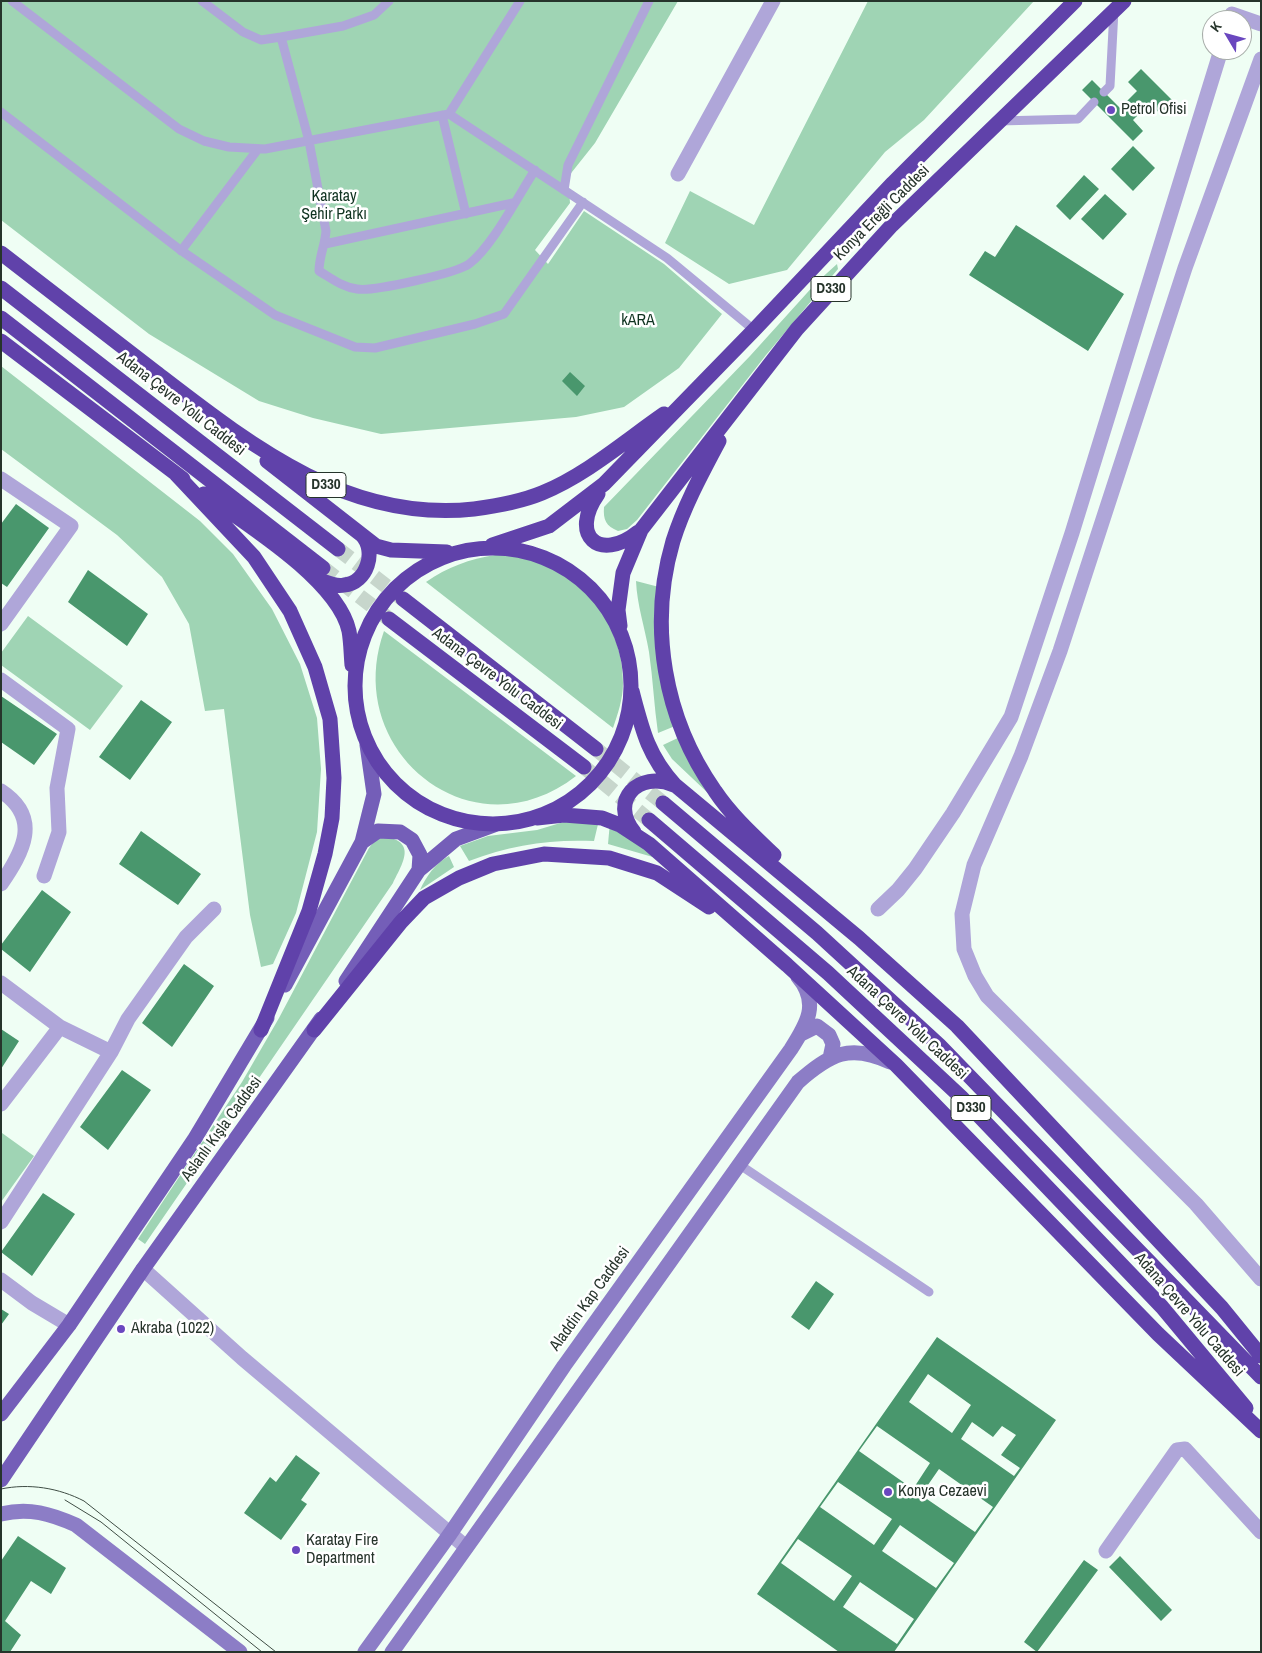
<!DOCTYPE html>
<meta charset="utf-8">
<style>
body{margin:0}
#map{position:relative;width:1262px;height:1653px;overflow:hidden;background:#effef4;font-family:"Archivo Narrow",sans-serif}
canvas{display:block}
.frame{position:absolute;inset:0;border:2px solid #26342b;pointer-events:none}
.north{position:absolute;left:1202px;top:10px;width:50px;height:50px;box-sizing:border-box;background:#fff;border:1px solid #a8aeaa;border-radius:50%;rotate:307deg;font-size:14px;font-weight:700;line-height:20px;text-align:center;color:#26342b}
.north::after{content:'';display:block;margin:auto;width:18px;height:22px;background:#6a47bf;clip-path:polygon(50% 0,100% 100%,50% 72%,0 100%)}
</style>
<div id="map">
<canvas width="1262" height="1653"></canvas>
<div class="frame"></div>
<div class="north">K</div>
</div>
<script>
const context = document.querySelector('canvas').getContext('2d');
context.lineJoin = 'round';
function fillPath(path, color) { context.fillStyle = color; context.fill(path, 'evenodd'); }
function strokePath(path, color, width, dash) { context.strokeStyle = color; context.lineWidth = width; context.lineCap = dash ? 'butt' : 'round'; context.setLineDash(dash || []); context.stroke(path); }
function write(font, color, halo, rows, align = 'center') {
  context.font = font + ' "Archivo Narrow",sans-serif'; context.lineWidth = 5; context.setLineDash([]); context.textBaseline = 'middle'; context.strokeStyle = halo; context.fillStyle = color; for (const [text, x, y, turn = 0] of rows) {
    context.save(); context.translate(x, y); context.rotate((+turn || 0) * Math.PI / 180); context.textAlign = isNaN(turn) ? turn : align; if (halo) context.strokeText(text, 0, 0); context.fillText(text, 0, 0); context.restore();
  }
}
const green = new Path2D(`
 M1,1H678L595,143L568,177L570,203L535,250L548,264L584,211L664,264L722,314L679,368L624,407L576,417L381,434L313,418L259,401L149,334L1,220Z
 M868,1H1034L924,120L885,152L787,270L729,284L665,243L690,191L754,225Z
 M837,264L838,269L766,355L637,520L627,529L618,531C606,526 603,520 604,507L750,356L816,283Z
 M1,366L200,521L233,554L272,609L300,664L317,718L321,769L317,832L296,913L273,964L261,967L250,915L224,709L205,711L189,624L162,577L117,535L1,449Z
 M495,555C508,555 521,555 533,559C586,573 624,630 623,683C623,699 618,713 613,728L426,582C447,567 470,559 495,555Z
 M636,581L659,587L680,724L658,733C654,706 653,679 649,652C645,628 637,605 636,581Z
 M28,616L123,686L90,730L1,665V653Z
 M384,631L576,776C472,857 341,751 384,631Z
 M682,736L710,795L672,759L663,745Z
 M577,818L599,820L594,841C550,839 510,845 469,861L460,846L488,836L537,830Z
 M610,822L670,862L608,844Z
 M382,836C417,841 404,861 393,883L145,1244L138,1239L242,1082L279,1018L369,848L375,840Z
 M449,856L454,867L420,890C426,877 435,863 449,856Z
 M2,1133L34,1156L1,1202V1134Z`);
const building = new Path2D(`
 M1141,69L1174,102L1161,115L1150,103L1133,120L1143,131L1133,141L1082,90L1092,80L1120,108L1137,91L1128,82Z
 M1133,146L1155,168L1133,191L1111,169Z
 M1084,175L1099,189L1070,220L1056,206Z
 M1105,194L1127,214L1103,240L1081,219Z
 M1016,225L1124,294L1088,351L969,275L985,251L995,257Z
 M570,372L585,386L577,396L562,381Z
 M16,504L49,528L7,587L1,583V524Z
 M88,570L148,614L127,646L68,602Z
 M1,696L57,734L34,765L1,742Z
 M141,700L172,722L130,780L99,757Z
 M141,831L201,874L178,905L119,864Z
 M42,890L71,912L30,972L1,949V945Z
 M184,964L214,986L172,1047L142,1023Z
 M1,1029L19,1041L1,1069Z
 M122,1070L151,1090L108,1150L80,1127Z
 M43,1193L75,1214L32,1276L1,1252Z
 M816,1281L834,1294L809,1330L791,1317Z
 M1,1309L9,1314L1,1325Z
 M937,1337L1056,1420L894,1652H839L757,1594ZM928,1374L971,1405L952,1433L909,1402ZM972,1422L993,1437L1002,1426L1016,1435L1001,1455L1020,1468L1014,1476L961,1439ZM877,1426L930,1463L913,1489L859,1451ZM939,1469L993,1507L975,1532L921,1495ZM838,1482L892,1519L874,1545L820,1507ZM900,1525L954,1563L936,1588L882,1551ZM798,1539L852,1576L834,1601L781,1563ZM860,1582L914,1619L897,1644L843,1607Z
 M296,1455L320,1473L301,1500L307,1504L281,1540L244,1513L270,1477L276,1482Z
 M18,1536L66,1568L51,1594L31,1581L5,1621L21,1635L10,1652H1V1561Z
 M1120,1556L1172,1610L1161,1621L1109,1567Z
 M1084,1560L1098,1570L1037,1652L1024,1642Z`);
const highwayTunnel = new Path2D(`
 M338,549L403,599
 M323,568L389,619
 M596,749L663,803
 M584,767L649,820`);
const lane = new Path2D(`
 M12,1L179,129L204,141L229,147L265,149L449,114
 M202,1L243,32L261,40L281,37
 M389,1L374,15L343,26L281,37L309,141L326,231C325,245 319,257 319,271C331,278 342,287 357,289C372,292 457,273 469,264C492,247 518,196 535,170
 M520,1L449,114L667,258L754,330
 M1104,92L1110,86L1114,10
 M1,112L179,249L275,315L355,347L375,348L475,324L504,314L583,202
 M442,115L466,214
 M999,121L1078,119L1094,102
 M564,190L568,165L649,1
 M325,244L513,203
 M181,251L258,149
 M740,1165L929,1292`);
const street = new Path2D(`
 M1230,20L1232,14L1261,24
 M1261,59L1185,268L1060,651L1021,756L974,865L962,914L964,949L975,976L987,996L1196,1204L1261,1279
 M678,174L773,1
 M1,479L71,526L1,624
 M1,680L68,729L57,788L59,832L44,876
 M1,791C42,818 23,852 1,884
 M878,909L898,890L915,869L953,813L1011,717L1072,533L1221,50
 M1,983L60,1027L1,1104
 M60,1027L111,1052
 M1,1222L111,1052L128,1019L186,937L214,909
 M143,1269L242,1358L466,1547
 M1,1280L32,1303L69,1325
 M1106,1551L1177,1450L1185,1449L1261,1532`);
const secondary = new Path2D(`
 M801,1034L817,1026L829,1035L833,1044L830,1058
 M1,1514C29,1507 51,1514 76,1525L240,1652
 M365,1652L450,1534L564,1366L791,1049C807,1024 820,1003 798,977
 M392,1652L798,1082C830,1054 850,1043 890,1062`);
const primary = new Path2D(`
 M362,842L378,831L400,832L412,840L420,855L419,870
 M346,981L419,870L456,839L494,825
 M285,985L362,842L374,794L367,745
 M1,1414L69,1325L194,1140L267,1018
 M1,1480L143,1269L321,1019`);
const highway = new Path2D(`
 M1,253C52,292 103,332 154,371C249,444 347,523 474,509C497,506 520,502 542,493C586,475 625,441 664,414
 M1,288L338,549
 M1,318L323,568
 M1,341L183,479
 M719,441C702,473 684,506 673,541C648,626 664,719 715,791C731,815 753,835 774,855
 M267,461L376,546L391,550L447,552
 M176,474L254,557L290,611L315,667L330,719L334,778L332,818L325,854L309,911L261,1030
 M204,494C245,523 338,580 349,631C351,642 351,654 352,665
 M598,494C569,535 599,563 638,532
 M492,545L549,526L604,484L754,330L893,183L1075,1
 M355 686a138 138 0 1 1 276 0a138 138 0 1 1-276 0Z
 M317,579C326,582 335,587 344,585C367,583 377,551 362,535
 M403,599L596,749
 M389,619L584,767
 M620,626L618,610L623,573L641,530L797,329L892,225L1124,1
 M632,691C642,729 648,756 675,785L859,938L957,1026L1222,1308L1261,1356
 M663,803L817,933L939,1045L1261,1377
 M537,818L564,815L602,818L620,825L649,844L787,965L896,1065L1158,1334L1261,1431
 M649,820L828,973L961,1097L1162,1307L1246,1408
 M634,832C609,801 638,770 674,785
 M314,1030L401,922L424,898L459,878L493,864L544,854L609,858L657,873L709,907`);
const tram = new Path2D(`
 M1,1489C29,1483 59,1488 84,1501L276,1652
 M65,1500L101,1522L262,1652`);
const markers = [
 [1111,110,5,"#6a47bf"],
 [121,1329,5,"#6a47bf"],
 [888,1492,5,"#6a47bf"],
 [296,1550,5,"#6a47bf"]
];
const shields = [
 [831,289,40],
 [326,485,40],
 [971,1108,40]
];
const shieldNames = [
 ["D330",831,289],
 ["D330",326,485],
 ["D330",971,1108]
];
const poiNames = [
 ["Petrol Ofisi",1121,110],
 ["Akraba (1022)",131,1329],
 ["Konya Cezaevi",898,1492],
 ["Karatay Fire",306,1541],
 ["Department",306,1559]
];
const parkNames = [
 ["Karatay",334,197],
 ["Şehir Parkı",334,215],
 ["kARA",638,321]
];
const streetNames = [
 ["Konya Ereğli Caddesi",882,213,-45],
 ["Adana Çevre Yolu Caddesi",181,404,38],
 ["Adana Çevre Yolu Caddesi",497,679,37],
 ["Adana Çevre Yolu Caddesi",907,1023,43],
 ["Aslanlı Kışla Caddesi",222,1129,-54],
 ["Aladdin Kap Caddesi",590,1299,-54],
 ["Adana Çevre Yolu Caddesi",1189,1315,49]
];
fillPath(green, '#9fd4b4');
fillPath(building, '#49976d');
strokePath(highwayTunnel, '#c7d6cc', 15, [15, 8]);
strokePath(lane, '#afa6d9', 9);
strokePath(street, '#afa6d9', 15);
strokePath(secondary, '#8c7dc6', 15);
strokePath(primary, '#745eb8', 15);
strokePath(highway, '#6042aa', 15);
strokePath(tram, '#3f4d44', 1);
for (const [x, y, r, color] of markers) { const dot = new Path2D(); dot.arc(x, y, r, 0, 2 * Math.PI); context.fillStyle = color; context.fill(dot); strokePath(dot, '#fff', 2); }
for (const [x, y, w] of shields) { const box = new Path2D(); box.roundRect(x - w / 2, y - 12.5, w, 25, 4); context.fillStyle = '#fff'; context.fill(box); strokePath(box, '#26342b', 1); }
write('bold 15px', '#26342b', null, shieldNames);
write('16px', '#26342b', '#fff', poiNames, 'left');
write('16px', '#103321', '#fff', parkNames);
write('16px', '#26342b', '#fff', streetNames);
</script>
